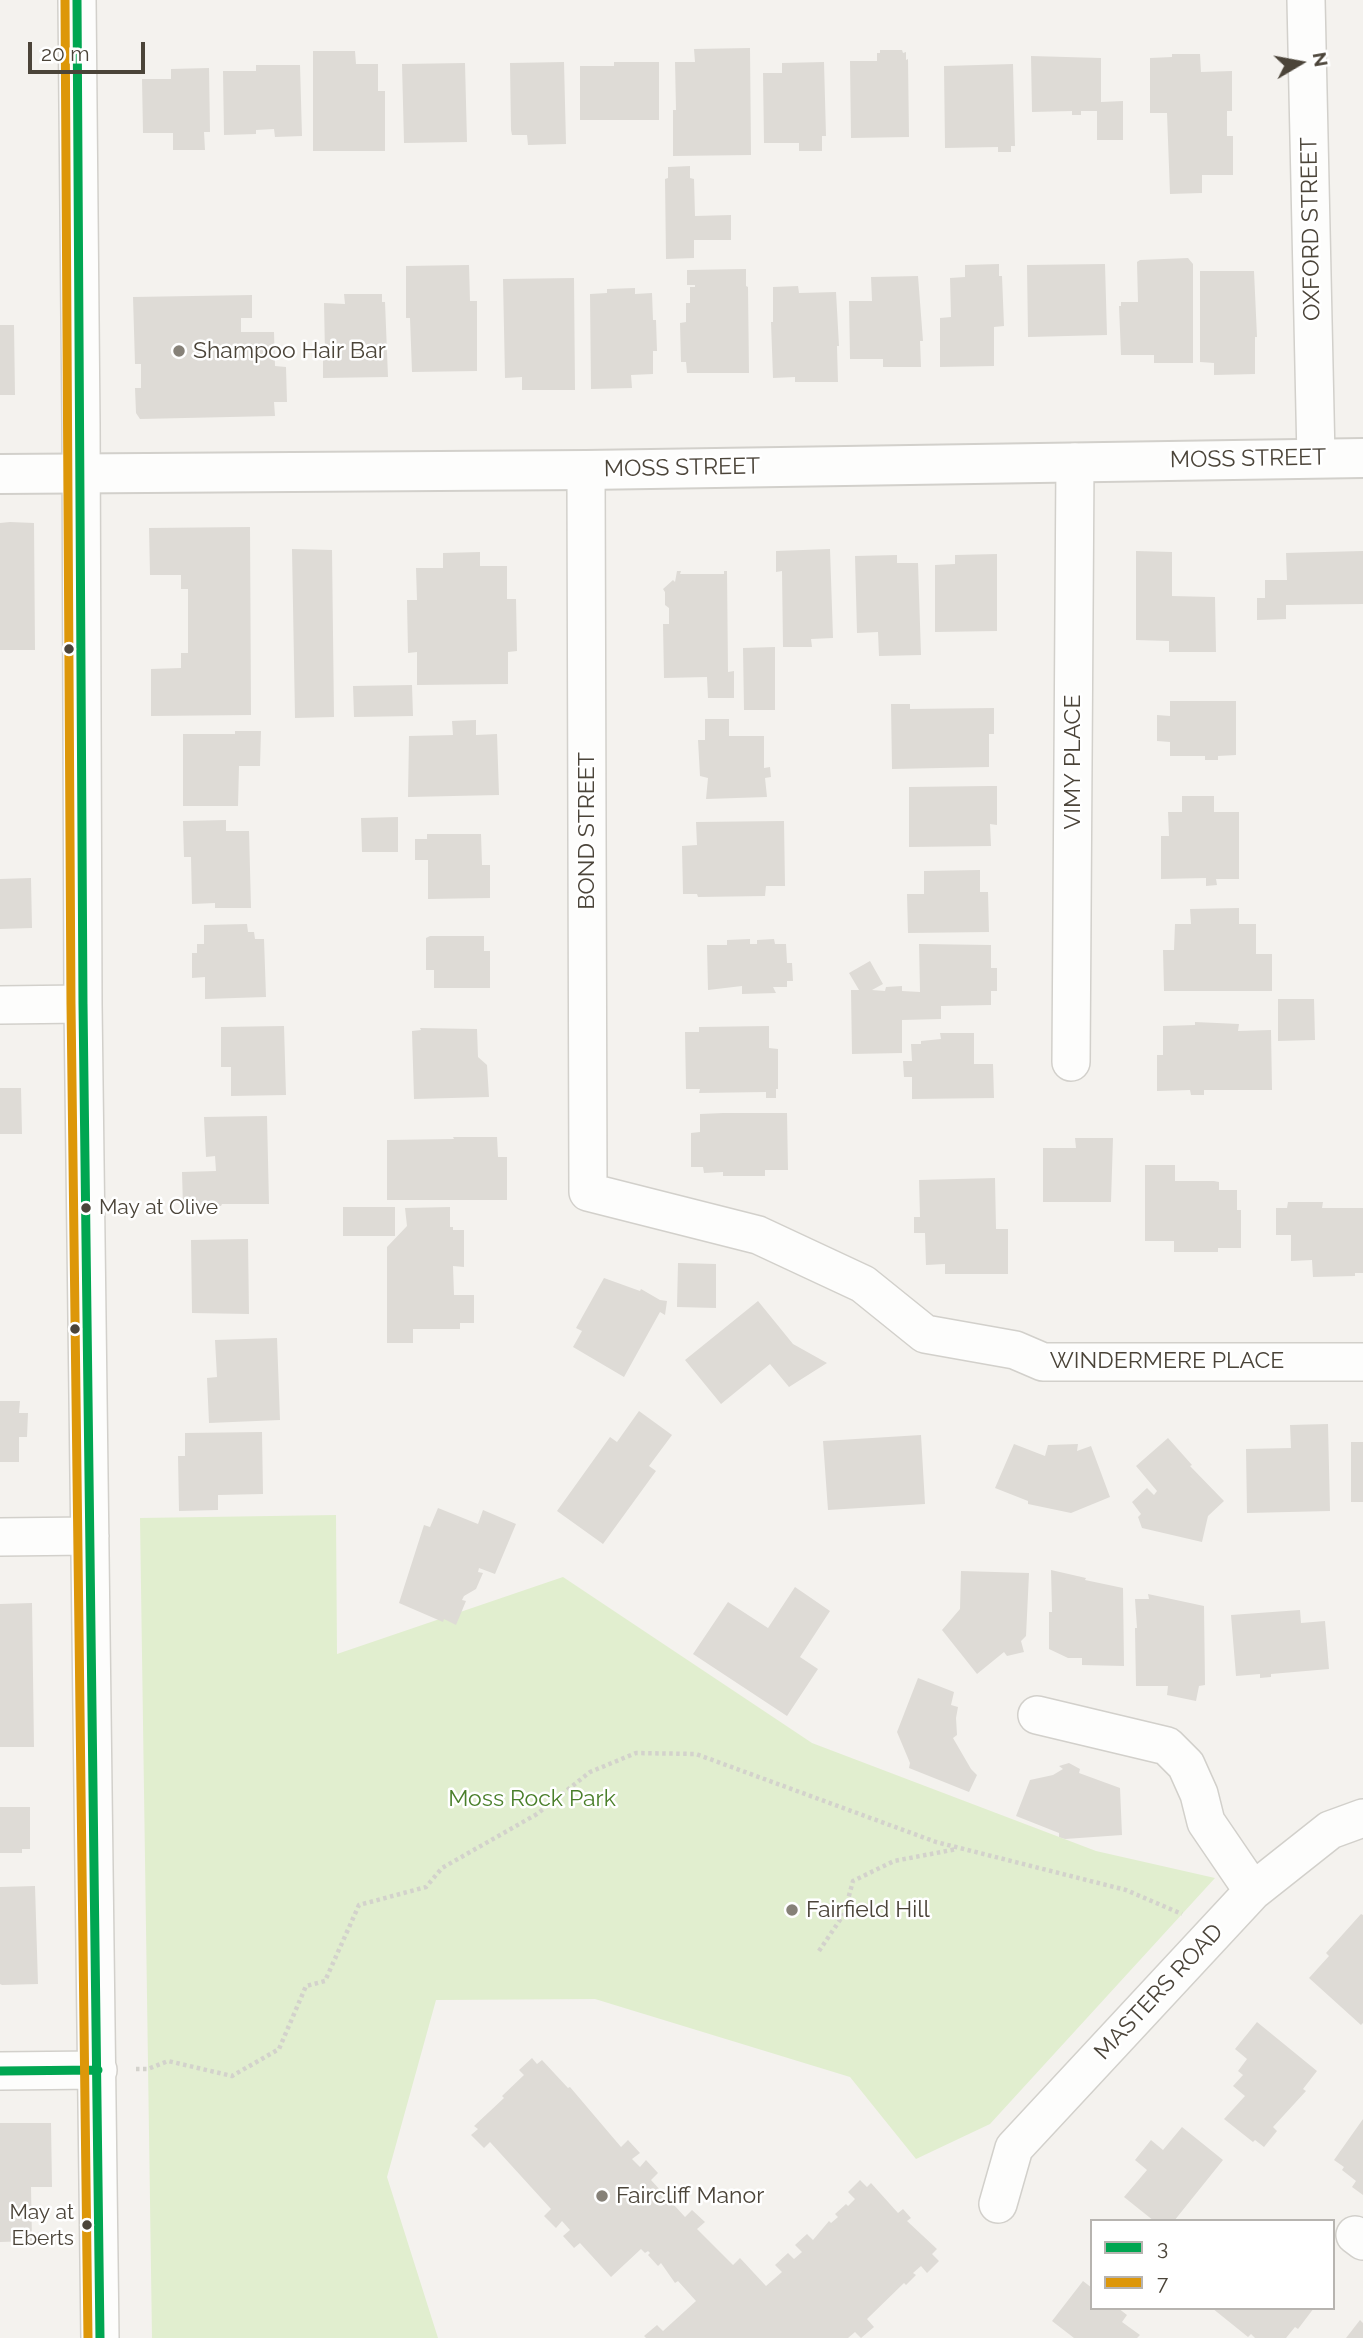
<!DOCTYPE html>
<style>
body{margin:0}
#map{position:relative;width:1363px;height:2338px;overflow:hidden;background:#f4f2ee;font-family:Raleway,sans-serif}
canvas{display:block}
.legend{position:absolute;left:1090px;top:2219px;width:245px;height:91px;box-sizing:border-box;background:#fff;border:2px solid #b7b4b0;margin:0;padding:9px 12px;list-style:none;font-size:21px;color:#4b4439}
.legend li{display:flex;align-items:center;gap:14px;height:35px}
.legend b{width:35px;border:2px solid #b7b4b0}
.north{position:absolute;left:1265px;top:28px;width:70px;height:70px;-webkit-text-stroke:5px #fff;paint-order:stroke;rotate:80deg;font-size:19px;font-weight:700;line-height:28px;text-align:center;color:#4b4439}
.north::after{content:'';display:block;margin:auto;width:24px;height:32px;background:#4b4439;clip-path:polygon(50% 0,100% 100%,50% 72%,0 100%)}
.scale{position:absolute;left:28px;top:42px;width:117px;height:32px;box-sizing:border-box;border:4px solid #4b4439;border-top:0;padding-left:9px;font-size:21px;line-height:24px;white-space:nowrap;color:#4b4439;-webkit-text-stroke:5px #fff;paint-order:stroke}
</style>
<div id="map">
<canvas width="1363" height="2338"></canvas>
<ul class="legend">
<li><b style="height:9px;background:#00a651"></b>3</li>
<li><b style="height:9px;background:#dd9709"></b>7</li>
</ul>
<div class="north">N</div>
<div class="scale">20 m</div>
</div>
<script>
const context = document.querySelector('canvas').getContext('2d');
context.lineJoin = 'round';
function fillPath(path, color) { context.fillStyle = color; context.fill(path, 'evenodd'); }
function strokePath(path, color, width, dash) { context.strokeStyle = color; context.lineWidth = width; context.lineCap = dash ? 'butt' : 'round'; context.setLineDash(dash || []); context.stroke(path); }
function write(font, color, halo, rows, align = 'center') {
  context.font = font + ' Raleway,sans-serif'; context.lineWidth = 5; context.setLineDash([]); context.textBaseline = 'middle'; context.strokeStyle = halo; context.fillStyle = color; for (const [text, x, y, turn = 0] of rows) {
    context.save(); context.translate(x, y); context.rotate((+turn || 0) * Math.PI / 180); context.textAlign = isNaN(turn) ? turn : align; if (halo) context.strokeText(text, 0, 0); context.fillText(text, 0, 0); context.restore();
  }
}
const green = new Path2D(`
 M336,1515L337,1654L563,1577L812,1743L1096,1851L1215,1878L990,2124L916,2159L850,2077L595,1999L436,2000L387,2177L438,2338H152L140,1518Z`);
const building = new Path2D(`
 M750,48L751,155L673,156V110H676L675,62H695L694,49Z
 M880,50H902L903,53L906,52V60L908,59L909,137L851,138L850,61H877V53H880Z
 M313,51H355L356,64H378V91H385V151H313Z
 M1172,54H1200L1201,72L1232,71V111H1227V136H1233V175H1202V193L1170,194L1167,113H1150V58L1172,57Z
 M1031,56L1101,58V102L1123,101V140H1097V111H1081V115H1072V111L1032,112Z
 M564,62L566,144L528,145L527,135H512L511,130L510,63Z
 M614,62H659V120H580V66H614Z
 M824,62L826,136H822V151H799V143H764L763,73H782V63Z
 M465,63L467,142L404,143L402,64Z
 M1013,64L1015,146H1011V152H998V147L945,148L944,66Z
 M256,65H300L302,136L275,137L274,129L256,130V134L224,135L223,71H256Z
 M209,68L210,132H204L205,150H173V133H143L142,79H171V69Z
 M690,166V178L694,179L695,216L731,215V240H694V258L666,259L665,179L668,178V167Z
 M1188,258L1193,264V363H1154V355H1121L1119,306H1121V302H1138L1137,262L1140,260Z
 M999,264V276H1002L1004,326L994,327V366L940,367V318L951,317L950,278L965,277V265Z
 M1105,264L1107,335L1028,337L1027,265Z
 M469,265L470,301H477V371L412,372L410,318H406V266Z
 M746,269V286L748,287L749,373H687L686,362H681L680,323L686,322V303H690V287H695V285H687V270Z
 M1200,271H1254L1257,337H1255V374L1214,375V363L1200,362Z
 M918,276L923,341H920L921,367H883V359H850L849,301H872L871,277Z
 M574,278L575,390H522V377L505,378L503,279Z
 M798,286L799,293L836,292L839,346H837L838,382H795V377L773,378L771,322H773V287Z
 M635,288V294L652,293L653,320H656L657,351H653V374L631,375L632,388L591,389L590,294L607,293V289Z
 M344,294H382V302H385L388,377L323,378V355L325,354L324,303L345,304Z
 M252,295V318H241V332H274L275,366L286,367L287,402H274L275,416L140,419L136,413L135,388H141V364H135L133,297Z
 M0,325H14L15,395H0Z
 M10,522L34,523L35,650H0V523Z
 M250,527L251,715L151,716V669L181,668V653H188V589H181V575H150L149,528Z
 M292,549L332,550L334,717L295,718Z
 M830,549L833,638L811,639L812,647H783L782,571L776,572V551Z
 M1136,551L1172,552V596L1215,597L1216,652H1169V641L1136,640Z
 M1363,551V604L1286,605V601V619L1257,620V598H1265V580H1287L1286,553Z
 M480,552V566H507V599H516L517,651L508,652V684L417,685V652L408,653L407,600H417L416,568H443V553Z
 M997,554V631L935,632V565L955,564V555Z
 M897,555V563H918L921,655L879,656L878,632L857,633L855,556Z
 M677,571H681L680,574H724V571H727L728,672L734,671V698H708L707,677L664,678L663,624H669V608L665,605V592L663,589L673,580L675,582Z
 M775,647V710H744L743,648Z
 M412,685L413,716L354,717L353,686Z
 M1170,701H1236V755L1218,756V760H1205V756H1170V742L1157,741V715L1170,716Z
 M891,704H910V709L994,708V734H989V767L892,769Z
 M705,719H729V736H764V768L770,767L771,777L765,778L767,797L706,799L708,778L700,776L698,740H705Z
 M476,720V735L497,734L499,795L408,797L409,736L453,735L452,721Z
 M235,731H261L260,766H239L238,806H183V734H235Z
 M989,786H997V825L990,824L991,846L909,847V787Z
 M1182,796H1214V812H1239V879H1216L1217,885L1206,886V878L1161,879V836H1169L1168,812H1182Z
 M398,817V852H362L361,818Z
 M226,820V831H249L251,908H215V903L192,904L191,857H184L183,821Z
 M784,821L785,886H766L765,896L698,897L697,894H683L682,846L697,845L696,822Z
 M427,834H481L482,865H490V898L428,899V860H415V839H427Z
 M980,870V892H988L989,932L908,933L907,894H924V871Z
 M31,878L32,928L0,929V879Z
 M1239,908V924H1256V954H1272V991H1164L1163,950H1174L1175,924H1191L1190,909Z
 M247,924L248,932H254L255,939H264L266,997L205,999V977L192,978V953H197V944H204V925Z
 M430,936H484V951H490V988H434V970H426V938Z
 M750,939V944H757V940L774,939L775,944H786L787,963H792L793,981H787V987H773L776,993L742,994V986L708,990L707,945H727V940Z
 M919,944L991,945V968H997V991H991V1005L941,1006V1019L902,1020V1053L852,1054L851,990H859L849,973L870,961L883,984L872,990L885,991L886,987L902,986V991L920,992Z
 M1278,999H1314L1315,1040L1278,1041Z
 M1195,1022L1239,1024L1238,1031L1271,1030L1272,1090H1204V1095H1191L1190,1090L1157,1091V1055H1163V1026L1195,1025Z
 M284,1026L286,1095L231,1096V1067H221V1027Z
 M769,1026V1048L778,1049V1089H776V1098H766V1092L699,1093L700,1089H686L685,1032H699V1027Z
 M420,1028L477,1029L478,1057L487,1065L489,1097L414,1099L412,1031L421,1030Z
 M940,1033H974V1064H993L994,1098L912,1099V1077H904L903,1061H912L911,1044H921V1041L941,1039Z
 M0,1088H21L22,1134H0Z
 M723,1113H787L788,1170H765V1176H723V1172L704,1173L703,1167H691V1133L700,1132V1114Z
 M267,1116L269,1204H222L221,1206L183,1207L182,1172L216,1171L215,1156L206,1157L204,1117Z
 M453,1137H497L498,1157H507V1200H387V1140L454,1139Z
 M1075,1138H1113L1111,1202H1043V1148H1076Z
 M1145,1165H1175V1181H1214L1219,1182V1190H1237V1210H1241V1248H1218V1252H1174V1241H1145Z
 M995,1178L996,1229H1008V1274H945V1264L926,1265L925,1233H914V1217H920L919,1180Z
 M1288,1202H1323L1322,1208H1363V1273H1355V1276L1313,1277L1312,1260L1291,1261V1235H1276V1208H1287Z
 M343,1207H395V1236H343Z
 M450,1207V1227H453V1230H464V1267L453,1266L454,1295H474V1323H460V1329H413V1343H387V1247L407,1226L405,1208Z
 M248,1239L249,1314L192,1313L191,1240Z
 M678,1263L716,1264V1308L677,1307Z
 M604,1278L640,1291L641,1289L660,1300L667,1301L665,1315L660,1312L624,1377L573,1347L582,1331L576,1328Z
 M758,1301L793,1344L827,1363L789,1387L770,1364L721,1404L685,1360Z
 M277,1338L280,1420L209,1423L207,1378L217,1377L215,1340Z
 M0,1401H20L19,1413H28L27,1437H19V1462H0Z
 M639,1411L672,1435L649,1466L656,1471L603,1544L557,1511L610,1437L617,1442Z
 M1328,1424L1330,1511L1247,1513L1246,1449L1291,1448L1290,1425Z
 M262,1432L263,1494L218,1495V1510L179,1511L178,1456H185V1433Z
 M921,1435L925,1504L828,1510L823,1441Z
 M1168,1438L1192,1465L1190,1466L1224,1501L1208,1516L1202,1542L1142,1528L1138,1517L1141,1514L1132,1502L1147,1488L1154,1495L1157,1491L1136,1466Z
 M1351,1442H1363V1502H1351Z
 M1014,1444L1045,1456L1048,1445L1078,1444L1077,1451L1091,1446L1110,1497L1071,1513L1028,1504V1501L995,1488Z
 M438,1508L478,1524L483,1510L516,1524L495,1574L479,1568L478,1572L483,1573L476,1589L464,1596L462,1600L466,1601L456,1625L444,1619L443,1622L399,1603L424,1525L430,1527Z
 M1051,1570L1086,1578L1085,1580L1123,1588L1124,1666L1082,1665V1658H1068L1049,1649V1612H1052Z
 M961,1571L1029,1573L1026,1636L1021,1641L1024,1652L1007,1656L1004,1652L977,1674L942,1630L960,1609Z
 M795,1587L830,1611L800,1657L818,1669L787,1716L693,1654L728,1602L768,1628Z
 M1148,1594L1204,1606L1205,1685L1199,1686L1196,1701L1167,1695L1168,1686H1136L1135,1628H1137L1135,1599H1149Z
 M32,1603L34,1747H0V1604Z
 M1300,1610L1301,1623L1325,1621L1329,1669L1271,1674V1677L1260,1678V1674L1236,1676L1231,1615Z
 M918,1678L954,1692L951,1705L958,1707L956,1718L957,1735L953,1738L971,1769L977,1775L969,1792L909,1768L910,1763L897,1732Z
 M1069,1763L1080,1769L1079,1773L1120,1788L1122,1835L1065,1839L1059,1837V1833L1016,1816L1030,1780L1053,1775L1063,1769L1059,1766Z
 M0,1807H30V1849H22V1853H0Z
 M35,1886L38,1984L2,1985L0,1984V1887Z
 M1361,1914L1363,1915V2023L1361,2025L1309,1978L1329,1956L1326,1953Z
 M1257,2022L1317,2071L1303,2089L1306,2091L1273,2127L1277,2131L1264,2147L1255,2140L1253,2142L1224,2119L1245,2096L1233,2086L1243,2075L1238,2071L1247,2059L1235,2049Z
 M532,2058L537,2064L542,2060L568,2088L570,2087L621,2147L628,2140L640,2153L632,2159L640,2167L646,2160L658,2173L651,2180L685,2217L692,2210L705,2222L697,2229L733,2265L740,2258L766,2286L782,2272L775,2265L788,2253L794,2259L802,2252L795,2245L807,2234L813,2240L829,2221L831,2223L838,2217L835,2214L846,2204L848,2206L855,2199L848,2192L860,2180L867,2187L871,2183L898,2213L903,2209L911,2218L907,2221L937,2249L932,2254L939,2261L927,2273L921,2266L913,2273L916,2275L906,2285L904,2283L867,2319L874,2327L861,2338L855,2332L848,2338H646L644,2336L657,2325L663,2331L696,2301L678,2281L675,2283L661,2263L658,2266L648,2255L650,2253L648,2251L645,2253L641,2249L611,2277L580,2243L574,2248L563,2236L570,2230L562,2221L556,2228L544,2216L551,2209L490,2142L484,2148L471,2135L478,2129L474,2126L504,2098L502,2096L524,2075L519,2070Z
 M1363,2119V2195L1352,2187L1356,2181L1342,2170L1344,2167L1334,2160Z
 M0,2123H51L52,2187H31L32,2241L0,2242Z
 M1182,2127L1223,2160L1174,2221H1154L1124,2197L1147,2170L1135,2160L1151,2140L1163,2150Z
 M1083,2281L1092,2288V2308H1118L1127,2315L1122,2322L1140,2335L1137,2338H1074L1052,2321Z
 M1212,2308H1314L1298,2329L1295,2327L1286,2338H1255L1251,2334L1248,2337Z
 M1360,2320L1363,2323V2338H1346Z`);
const path = new Path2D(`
 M819,1951L844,1914L853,1881L894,1861L957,1849
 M136,2069H148L168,2061L232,2076L279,2049L306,1986L325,1981L359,1905L426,1887L442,1868L537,1814L590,1772L636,1753L696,1754L936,1842L1126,1890L1182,1914`);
const minor = new Path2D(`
 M77,0L81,423L83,1004L100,2338
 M1306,0L1316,458
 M586,470L588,1192L758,1235L863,1284L925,1334L1015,1350L1043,1362H1363
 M0,1005L83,1004
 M1071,1062L1075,462
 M0,1537L90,1536
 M1037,1715L1167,1746L1186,1765L1199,1794L1206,1822L1253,1891
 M0,2071L98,2070
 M998,2204L1014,2148L1253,1891L1330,1830L1363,1818
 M1355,2235L1363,2241`);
const tertiary = new Path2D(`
 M0,474L586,470L1363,458`);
const bus1 = new Path2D(`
 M77,0L83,1004L100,2338
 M0,2071L98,2070`);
const bus2 = new Path2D(`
 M65,0L71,1004L88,2338`);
const markers = [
 [179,351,7,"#868178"],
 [69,649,6,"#4b4439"],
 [86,1208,6,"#4b4439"],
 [75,1329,6,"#4b4439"],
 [792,1910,7,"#868178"],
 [602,2196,7,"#868178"],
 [87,2225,6,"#4b4439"]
];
const busNames = [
 ["May at Olive",99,1208],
 ["May at",74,2213,"right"],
 ["Eberts",74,2239,"right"]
];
const streetNames = [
 ["OXFORD STREET",1311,229,-91],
 ["MOSS STREET",1248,459,-1],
 ["MOSS STREET",682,468,-1],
 ["VIMY PLACE",1073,762,-90],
 ["BOND STREET",587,831,-90],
 ["WINDERMERE PLACE",1167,1361],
 ["MASTERS ROAD",1159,1992,-47]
];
const poiNames = [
 ["Shampoo Hair Bar",193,351],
 ["Fairfield Hill",806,1910],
 ["Faircliff Manor",616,2196]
];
const parkNames = [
 ["Moss Rock Park",532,1799]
];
fillPath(green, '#e1eecf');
fillPath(building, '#dedbd6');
strokePath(minor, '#d2d0cb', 40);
strokePath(tertiary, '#d2d0cb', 42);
strokePath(path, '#d3d2cc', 4.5, [3.5, 3.5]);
strokePath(minor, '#fdfdfc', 37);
strokePath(tertiary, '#fdfdfc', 38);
strokePath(bus1, '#00a651', 9);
strokePath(bus2, '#dd9709', 9);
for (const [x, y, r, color] of markers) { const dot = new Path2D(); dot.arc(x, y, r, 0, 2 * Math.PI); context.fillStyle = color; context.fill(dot); strokePath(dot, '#fff', 2.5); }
write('21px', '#4b4439', '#fff', busNames, 'left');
write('23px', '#4b4439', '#fff', streetNames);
write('23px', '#4b4439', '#fff', poiNames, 'left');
write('23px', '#4a7f2a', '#fff', parkNames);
</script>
